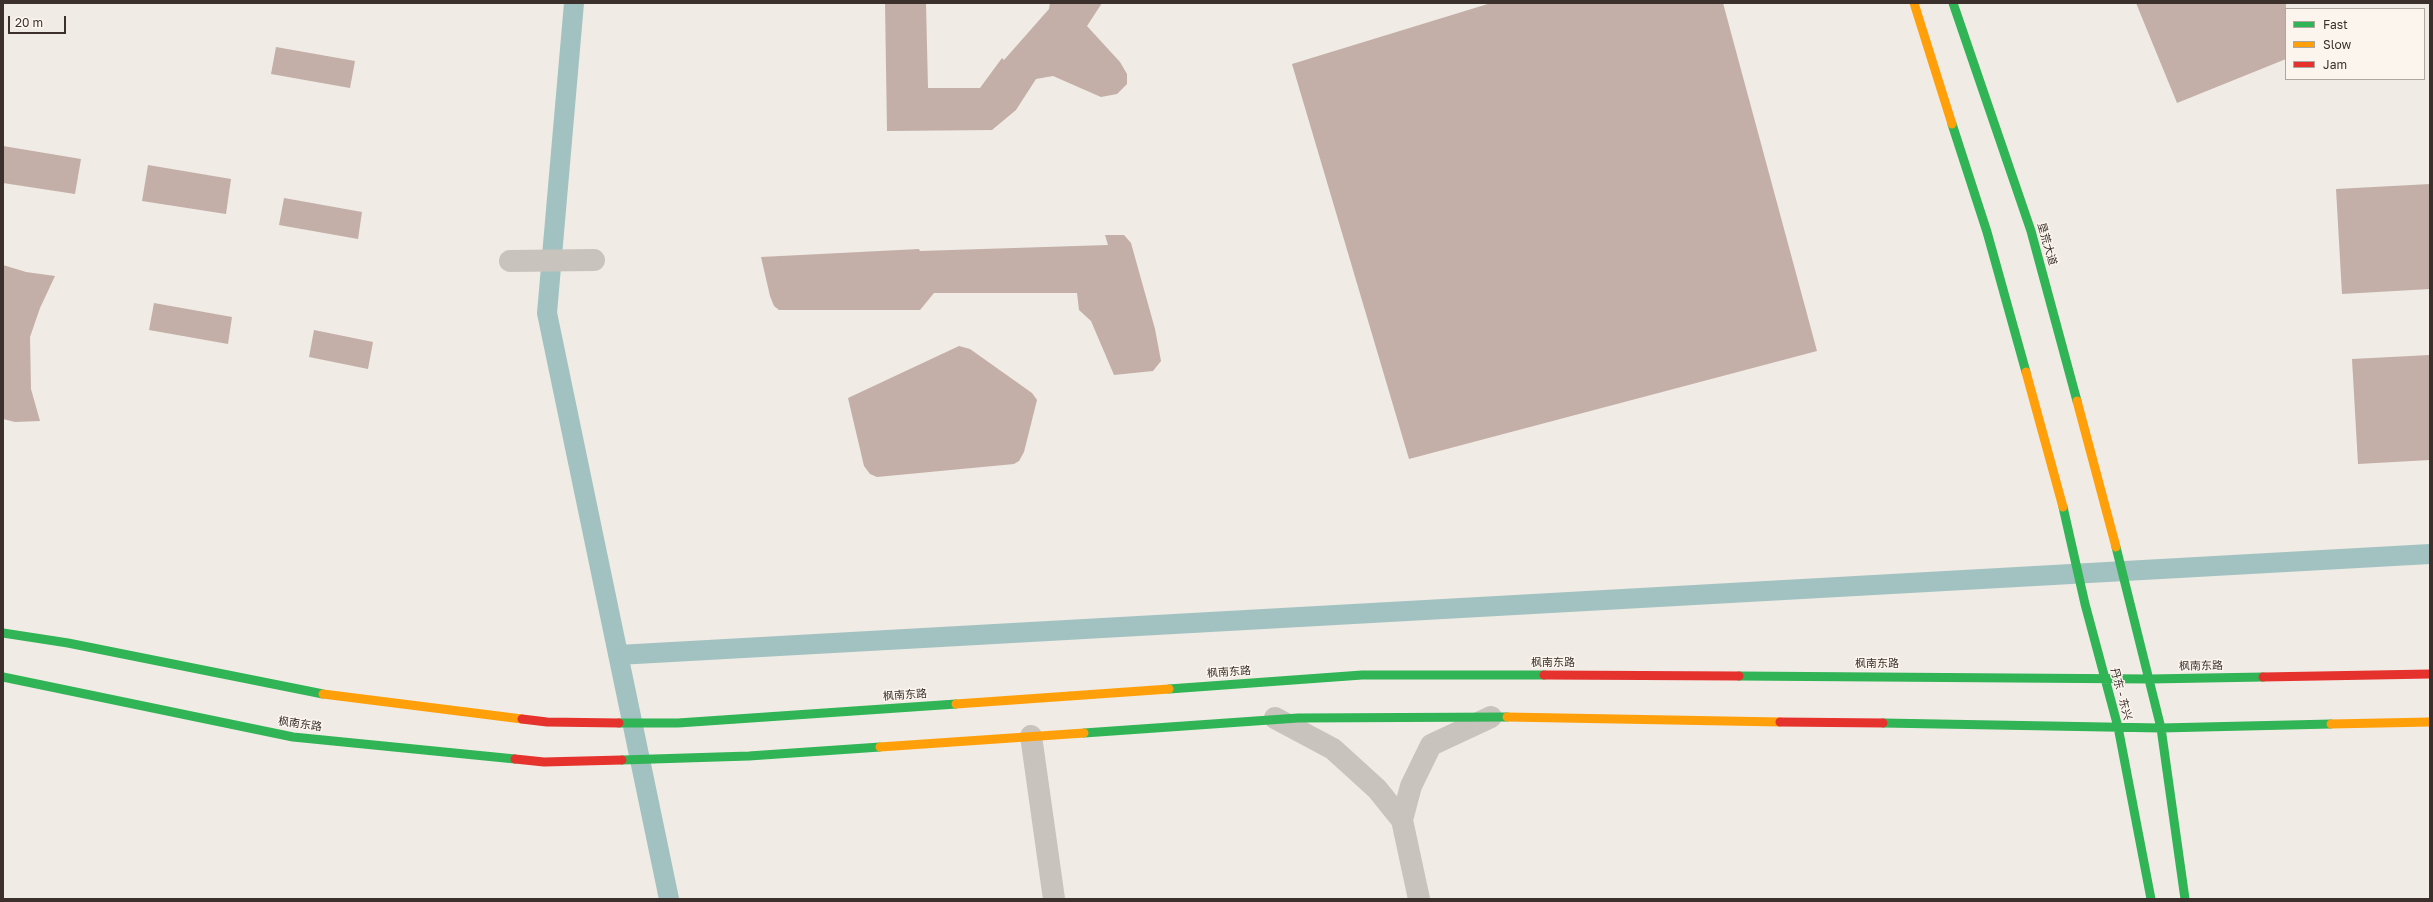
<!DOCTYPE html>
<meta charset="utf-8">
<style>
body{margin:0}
#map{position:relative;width:2433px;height:902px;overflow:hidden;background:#f0ebe5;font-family:"Golos Text",sans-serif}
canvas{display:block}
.frame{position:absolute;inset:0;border:4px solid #3b302b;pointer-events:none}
.legend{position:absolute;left:2285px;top:8px;width:140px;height:72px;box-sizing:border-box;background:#fbf5ee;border:1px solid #aea6a0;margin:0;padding:5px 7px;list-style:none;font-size:12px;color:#3b302b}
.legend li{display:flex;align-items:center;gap:8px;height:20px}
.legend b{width:20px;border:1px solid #aea6a0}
.scale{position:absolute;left:8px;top:16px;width:58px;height:18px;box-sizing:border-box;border:2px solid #3b302b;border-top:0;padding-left:5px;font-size:12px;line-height:14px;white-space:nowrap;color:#3b302b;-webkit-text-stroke:3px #fbf5ee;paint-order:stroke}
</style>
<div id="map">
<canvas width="2433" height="902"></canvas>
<div class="frame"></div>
<ul class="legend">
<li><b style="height:5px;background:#30b455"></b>Fast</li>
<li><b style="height:5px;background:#ff9f0a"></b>Slow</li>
<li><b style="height:5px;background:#e5322d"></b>Jam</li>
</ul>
<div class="scale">20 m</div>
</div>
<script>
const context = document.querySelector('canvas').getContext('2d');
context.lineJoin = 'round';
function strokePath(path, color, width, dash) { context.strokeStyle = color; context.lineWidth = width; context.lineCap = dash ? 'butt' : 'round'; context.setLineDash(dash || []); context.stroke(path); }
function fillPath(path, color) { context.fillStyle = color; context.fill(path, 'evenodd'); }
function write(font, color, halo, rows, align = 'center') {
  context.font = font + ' "Golos Text","Noto Sans SC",sans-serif'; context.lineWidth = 3; context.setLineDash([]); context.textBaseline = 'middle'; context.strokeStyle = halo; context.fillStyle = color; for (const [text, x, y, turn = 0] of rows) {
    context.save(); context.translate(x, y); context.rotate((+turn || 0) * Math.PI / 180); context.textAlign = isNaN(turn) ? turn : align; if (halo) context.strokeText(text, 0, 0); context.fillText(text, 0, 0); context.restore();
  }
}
const canal = new Path2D(`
 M574,3L547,313L669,899
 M618,655L2430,554`);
const building = new Path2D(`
 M885,3H926L928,88H980L1002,58L1004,60L1049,9L1050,3H1102L1087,26L1120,62L1127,74V84L1117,94L1101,97L1053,76L1036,79L1016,110L992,130L887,131Z
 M1491,3H1723L1817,351L1409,459L1292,64Z
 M2136,3H2286V59L2177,103Z
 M276,47L355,61L350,88L271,74Z
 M3,146L81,159L75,194L3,183Z
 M148,165L231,179L226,214L142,201Z
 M2430,184V289L2342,294L2336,189Z
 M284,198L362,212L358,239L279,225Z
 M1105,235H1124L1131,243L1155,329L1161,361L1153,371L1114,375L1091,321L1079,310L1077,293H934L920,310H779L774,306L770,296L761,257L919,249L920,251L1108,245Z
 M3,265L26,272L55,276L40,308L30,337L31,389L40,421L15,422L3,419Z
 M154,303L232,317L228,344L149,330Z
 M314,330L373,342L368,369L309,357Z
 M959,346L970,349L1032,393L1037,400L1024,452L1019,461L1014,464L877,477L870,474L864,466L848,398Z
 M2430,355V460L2358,464L2352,359Z`);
const street = new Path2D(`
 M510,261L594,260
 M1275,718L1333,749L1377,789L1402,820L1411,786L1431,745L1491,717
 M1031,736L1054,899
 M1402,820L1419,899`);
const fast = new Path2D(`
 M1953,3L2031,231L2077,401
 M1952,124L1987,232L2026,372
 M2063,507L2085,604L2118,727L2151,899
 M2116,547L2161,728L2185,899
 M3,633L68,643L323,694
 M1739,676L2150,679L2263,677
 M3,677L293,737L515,759
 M1169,689L1362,675H1544
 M619,723H678L956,704
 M1883,723L2161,728L2331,724
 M1084,733L1298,718L1507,717
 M622,760L749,756L880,747`);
const slow = new Path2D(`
 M1914,3L1952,124
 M2026,372L2063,507
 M2077,401L2116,547
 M323,694L522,719
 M956,704L1169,689
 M1507,717L1780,722
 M2331,724L2430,722
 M880,747L1084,733`);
const jam = new Path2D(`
 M1544,675L1739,676
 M2263,677L2430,674
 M522,719L547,722L619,723
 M1780,722L1883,723
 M515,759L544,762L622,760`);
const streetNames = [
 ["垦荒大道",2047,244,74],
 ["枫南东路",1553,663],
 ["枫南东路",1877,664],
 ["枫南东路",2201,666,-1],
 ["枫南东路",1229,672,-4],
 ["丹东 - 东兴",2121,694,75],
 ["枫南东路",905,695,-4],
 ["枫南东路",300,724,8]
];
strokePath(canal, '#a1c2c1', 20);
fillPath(building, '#c3afa7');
strokePath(street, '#c9c3be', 22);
strokePath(fast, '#30b455', 9);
strokePath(slow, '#ff9f0a', 9);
strokePath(jam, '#e5322d', 9);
write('11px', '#3b302b', '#fbf5ee', streetNames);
</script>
